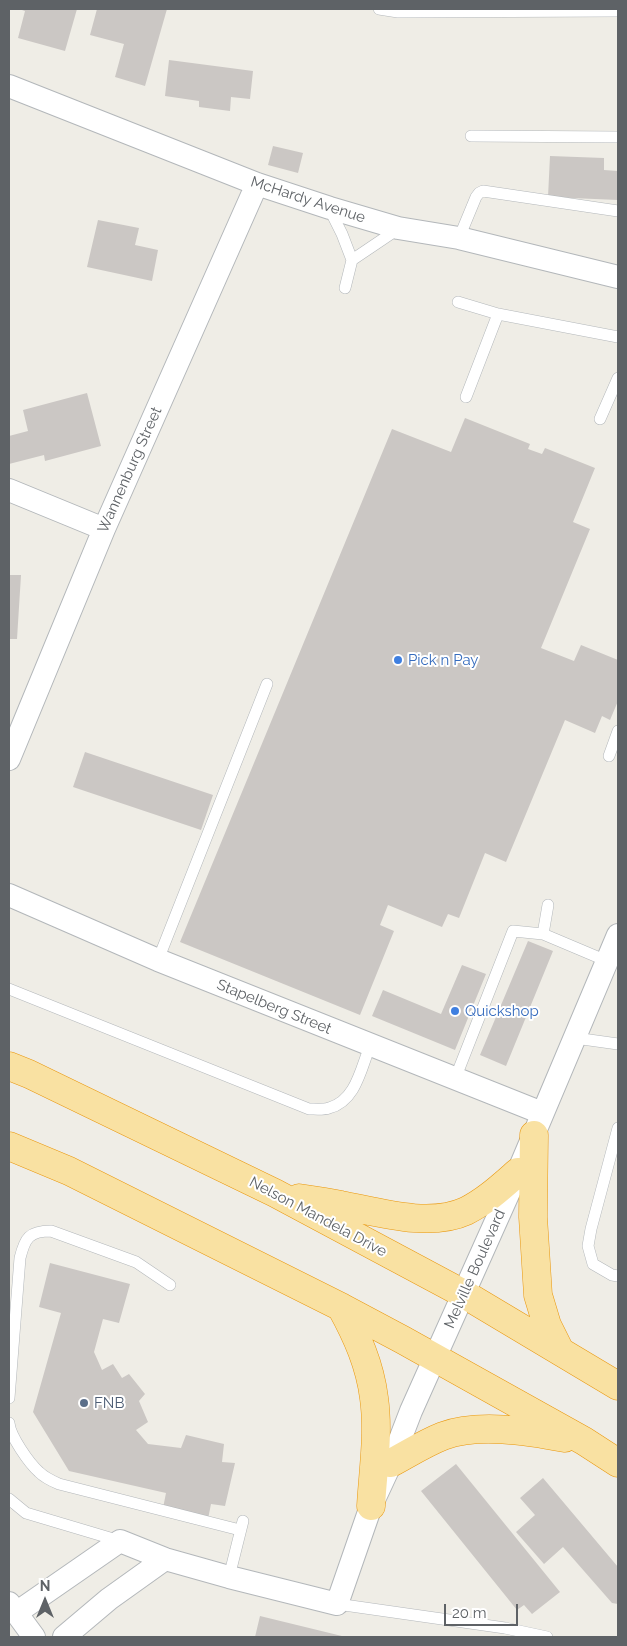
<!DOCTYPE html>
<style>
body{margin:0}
#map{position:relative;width:627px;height:1646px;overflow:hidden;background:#efede6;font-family:Raleway,sans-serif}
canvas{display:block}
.frame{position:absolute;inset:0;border:10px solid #5e6266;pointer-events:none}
.north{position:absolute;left:20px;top:1576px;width:50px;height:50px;-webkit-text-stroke:4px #fff;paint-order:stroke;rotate:0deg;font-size:14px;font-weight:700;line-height:20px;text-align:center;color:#5e6266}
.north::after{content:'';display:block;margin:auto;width:18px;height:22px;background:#5e6266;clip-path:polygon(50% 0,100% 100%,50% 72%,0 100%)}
.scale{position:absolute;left:444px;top:1604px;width:74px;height:22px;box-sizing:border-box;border:2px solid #5e6266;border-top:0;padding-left:6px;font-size:15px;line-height:18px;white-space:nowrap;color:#5e6266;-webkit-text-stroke:4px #fff;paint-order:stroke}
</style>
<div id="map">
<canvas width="627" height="1646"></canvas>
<div class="frame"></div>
<div class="north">N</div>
<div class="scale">20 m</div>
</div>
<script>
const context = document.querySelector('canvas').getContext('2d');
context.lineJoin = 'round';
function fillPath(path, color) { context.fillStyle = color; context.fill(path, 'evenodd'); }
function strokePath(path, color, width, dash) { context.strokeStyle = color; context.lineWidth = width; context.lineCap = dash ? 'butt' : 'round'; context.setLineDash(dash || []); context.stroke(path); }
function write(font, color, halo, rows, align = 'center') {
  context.font = font + ' Raleway,sans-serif'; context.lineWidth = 4; context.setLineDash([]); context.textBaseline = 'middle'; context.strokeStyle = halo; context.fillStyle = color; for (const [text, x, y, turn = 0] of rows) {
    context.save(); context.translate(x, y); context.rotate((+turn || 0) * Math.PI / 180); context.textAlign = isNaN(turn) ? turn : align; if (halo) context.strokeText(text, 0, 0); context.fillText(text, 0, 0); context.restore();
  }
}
const building = new Path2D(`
 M19,9H77L65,51L18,38L25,11Z
 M97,9H167L145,86L115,77L124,44L90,35Z
 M169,60L253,71L250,99L231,97L230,111L199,107V101L165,96Z
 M273,146L303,153L298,173L268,165Z
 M550,156L604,158V170L618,171V200L548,197Z
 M98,220L139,228L135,245L158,250L152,281L87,267Z
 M87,393L101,446L45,461L44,455L9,464V436L28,431L23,410Z
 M465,418L530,444L528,449L542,454L545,448L595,468L573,522L590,529L541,648L574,661L581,645L618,660V701L610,720L602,716L595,733L565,720L506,862L485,853L459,918L448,914L442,927L388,905L380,925L394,931L360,1015L180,942L392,429L451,452Z
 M9,575H21L17,639H9Z
 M85,752L213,795L201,830L73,787Z
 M528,941L553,951L506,1066L480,1055Z
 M462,965L486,974L455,1050L372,1016L383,990L441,1014Z
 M50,1263L130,1284L119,1323L103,1319L94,1352L102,1370L113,1364L122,1378L129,1374L145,1394L139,1401L148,1422L136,1430L148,1444L181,1448L186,1435L224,1444L222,1462L235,1463L225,1506L211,1504L208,1519L163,1508L166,1493L69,1471L33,1412L61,1313L39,1307Z
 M456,1464L560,1592L532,1614L524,1605L517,1610L421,1491Z
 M543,1478L618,1567V1604L612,1603L563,1547L544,1564L516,1532L535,1515L520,1498Z
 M260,1616L346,1637H255Z`);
const service = new Path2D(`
 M379,9L398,12L618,11
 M471,136L618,137
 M330,210L342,234L352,260L345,288
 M459,238L476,197L479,193L483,191L618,211
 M352,260L398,229
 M458,302L498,314L618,337
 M466,397L498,314
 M600,419L618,378
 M609,756L618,731
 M548,905L543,934L607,961
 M158,960L267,684
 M9,989L309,1109C315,1109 323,1110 329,1108C356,1101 361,1068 370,1046
 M575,1038L618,1044
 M455,1079L513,931L543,934
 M618,1128L591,1229L588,1246L593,1264L612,1275L618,1276
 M9,1398L20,1258C25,1238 29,1231 51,1231L136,1262L170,1285
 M9,1423C10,1436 29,1463 39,1472C45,1478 52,1481 59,1484L240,1530
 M9,1499L26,1513L120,1541
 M229,1577L243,1521
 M337,1604L505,1628L547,1637`);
const minor = new Path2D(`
 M9,86L257,184L330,208L398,228L459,238L618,277
 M9,490L104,529
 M9,759L104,529L257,184
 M9,895L158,960L542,1113
 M9,1603L34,1637
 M16,1613L120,1541L165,1559L229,1577L337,1604L371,1506L391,1463L411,1411L518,1172L618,935
 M64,1637L109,1599L165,1559`);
const trunk = new Path2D(`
 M9,1066L29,1074L275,1193L464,1294L618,1386
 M534,1135L533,1217L538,1295L547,1325L559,1349
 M9,1146L69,1171L341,1307L403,1340L584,1441L618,1463
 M299,1198C313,1200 327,1202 341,1205C378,1212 429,1228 466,1211C486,1201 502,1186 518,1172
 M341,1307C357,1336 370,1365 374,1398C379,1433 373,1471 371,1506
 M391,1463C408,1454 425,1443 443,1436C478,1423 528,1431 565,1438`);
const markers = [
 [398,660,5,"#3f7fe0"],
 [455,1011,5,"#3f7fe0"],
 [84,1403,5,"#5c6f8a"]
];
const streetNames = [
 ["McHardy Avenue",308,200,18],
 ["Wannenburg Street",130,470,-66],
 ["Stapelberg Street",274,1007,22],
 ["Nelson Mandela Drive",318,1217,28],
 ["Melville Boulevard",475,1269,-66]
];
const shopNames = [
 ["Pick n Pay",408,660],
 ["Quickshop",465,1011]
];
const serviceNames = [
 ["FNB",94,1403]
];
fillPath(building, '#cbc7c4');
strokePath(service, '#b3b7ba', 12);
strokePath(minor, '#b3b7ba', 24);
strokePath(trunk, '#e9970d', 29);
strokePath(service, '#fff', 11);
strokePath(minor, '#fff', 22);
strokePath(trunk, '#f9e1a2', 28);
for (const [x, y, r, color] of markers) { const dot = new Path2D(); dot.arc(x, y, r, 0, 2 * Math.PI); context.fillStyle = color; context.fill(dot); strokePath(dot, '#fff', 2); }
write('15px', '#5e6266', '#fff', streetNames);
write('15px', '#366cbe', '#fff', shopNames, 'left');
write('15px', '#4e5e75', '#fff', serviceNames, 'left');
</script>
